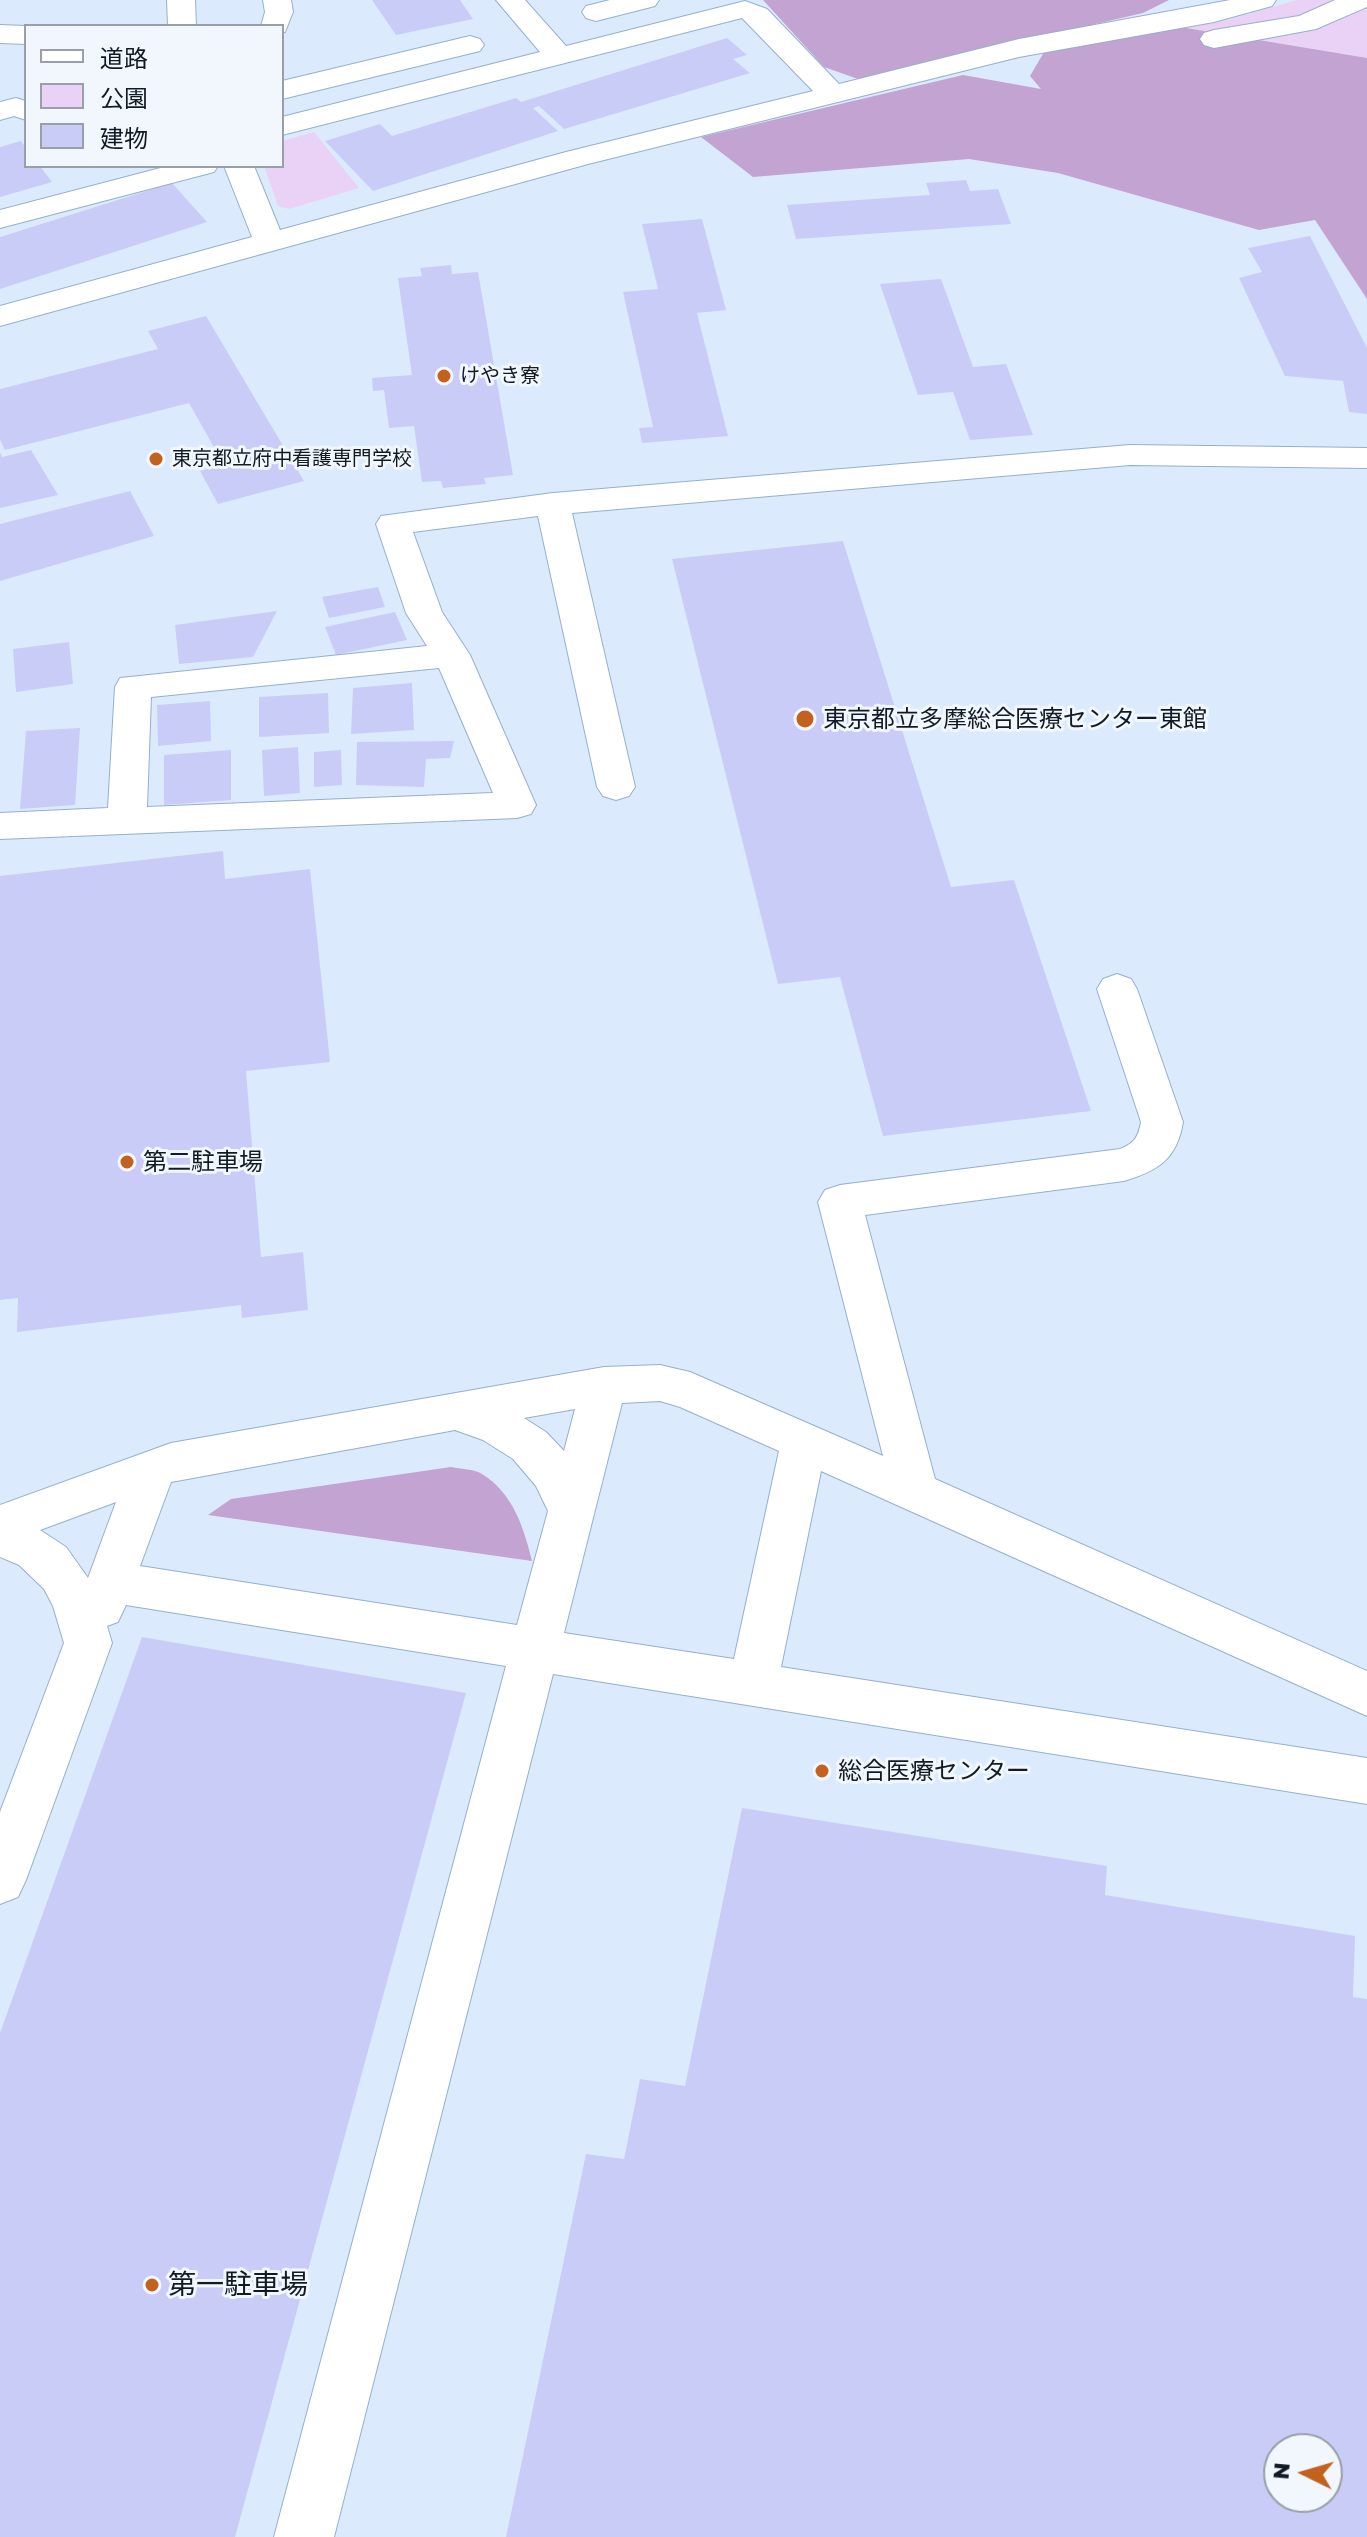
<!DOCTYPE html>
<meta charset="utf-8">
<style>
body{margin:0}
#map{position:relative;width:1367px;height:2537px;overflow:hidden;background:#dbebfd;font-family:"Golos Text","Noto Sans JP",sans-serif}
canvas{display:block}
.legend{position:absolute;left:24px;top:24px;width:260px;height:144px;box-sizing:border-box;background:#f2f7fd;border:2px solid #989fa7;margin:0;padding:10px 14px;list-style:none;font-size:24px;color:#121b25}
.legend li{display:flex;align-items:center;gap:16px;height:40px}
.legend b{width:40px;border:2px solid #989fa7}
.north{position:absolute;left:1263px;top:2433px;width:80px;height:80px;box-sizing:border-box;background:#f2f7fd;border:2px solid #989fa7;border-radius:50%;rotate:275deg;font-size:22px;font-weight:700;line-height:32px;text-align:center;color:#121b25}
.north::after{content:'';display:block;margin:auto;width:28px;height:36px;background:#c2621e;clip-path:polygon(50% 0,100% 100%,50% 72%,0 100%)}
</style>
<div id="map">
<canvas width="1367" height="2537"></canvas>
<ul class="legend">
<li><b style="height:10px;background:#fff"></b>道路</li>
<li><b style="height:22px;background:#e9d2f5"></b>公園</li>
<li><b style="height:22px;background:#caccf8"></b>建物</li>
</ul>
<div class="north">N</div>
</div>
<script>
const context = document.querySelector('canvas').getContext('2d');
context.lineJoin = 'round';
function fillPath(path, color) { context.fillStyle = color; context.fill(path, 'evenodd'); }
function strokePath(path, color, width, dash) { context.strokeStyle = color; context.lineWidth = width; context.lineCap = dash ? 'butt' : 'round'; context.setLineDash(dash || []); context.stroke(path); }
function write(font, color, halo, rows, align = 'center') {
  context.font = font + ' "Golos Text","Noto Sans JP",sans-serif'; context.lineWidth = 6; context.setLineDash([]); context.textBaseline = 'middle'; context.strokeStyle = halo; context.fillStyle = color; for (const [text, x, y, turn = 0] of rows) {
    context.save(); context.translate(x, y); context.rotate((+turn || 0) * Math.PI / 180); context.textAlign = isNaN(turn) ? turn : align; if (halo) context.strokeText(text, 0, 0); context.fillText(text, 0, 0); context.restore();
  }
}
const green = new Path2D(`
 M1297,0H1367V78L1087,47L1224,21Z
 M314,132L359,188L289,209L278,206L264,166H282V141Z`);
const forest = new Path2D(`
 M763,0H1169L1143,13L858,79L824,67Z
 M1180,27L1367,58V299L1315,220L1259,230L1058,173L969,159L753,177L701,137L963,75L1041,89L1030,76L1047,47Z
 M451,1467C460,1469 474,1469 482,1474C513,1493 524,1528 532,1561L208,1515L231,1499Z`);
const building = new Path2D(`
 M372,0H460L473,19L396,35Z
 M727,38L747,55L733,59L750,73L564,129L539,106L533,108L558,131L373,191L325,141L380,124L392,136L516,98L521,102Z
 M21,141L26,148V166H40L52,182L0,197V147Z
 M966,180L970,191L998,189L1011,224L796,239L787,205L930,195L926,183Z
 M172,183L207,222L0,289V237Z
 M702,219L726,310L697,313L728,436L642,443L639,428L653,427L623,292L658,289L642,224Z
 M1310,236L1367,348V414L1349,412L1343,381L1285,376L1239,278L1262,272L1248,248Z
 M451,265L452,274L478,272L513,475L484,478L486,484L443,488L441,481L422,482L414,426L389,428L384,390L373,391L372,378L412,375L398,278L422,276L420,268Z
 M941,279L973,367L1006,364L1033,435L970,440L953,392L918,395L880,284Z
 M206,316L304,481L218,504L200,471L224,465L189,403L5,450L0,440V389L158,349L148,331Z
 M31,450L58,495L0,508V452L2,457Z
 M130,491L154,536L0,581V524Z
 M843,541L951,887L1014,880L1091,1111L883,1136L840,977L778,984L672,559Z
 M378,587L385,607L329,618L322,597Z
 M277,611L253,657L179,664L175,625Z
 M395,612L407,640L336,655L325,627Z
 M69,642L73,684L16,692L13,649Z
 M412,683L414,730L351,734L353,688Z
 M328,693L329,733L259,737V697Z
 M210,701L211,741L158,746L157,705Z
 M80,728L75,805L20,809L26,731Z
 M454,741L450,758L426,759L424,787L356,785L357,742Z
 M298,747L300,793L264,796L262,750Z
 M231,750V800L164,805V755Z
 M341,750L342,785L314,787V752Z
 M223,851L225,879L310,869L330,1062L246,1071L261,1257L303,1252L308,1310L242,1318L241,1305L17,1332L18,1298L0,1300V876Z
 M142,1637L466,1693L235,2537H0V2033Z
 M742,1808L1107,1866L1105,1895L1355,1936L1353,1997L1367,1999V2537H506L586,2154L624,2159L640,2079L685,2086ZM1279,2449H1327V2497H1279Z`);
const minor = new Path2D(`
 M167,0H195L196,26H168Z
 M263,0H291L293,12L285,32L282,33V26H261L265,12Z
 M496,0H525L566,46L745,1L767,9L839,84L1019,39L1230,0H1276L1272,6L1214,22L1019,57L588,164L0,326V306L252,237L224,166H254L280,230L566,152L813,91L742,18L282,135V117L540,52Z
 M610,0H659L655,6L596,21L586,18L582,12L586,6Z
 M1335,0H1367V7L1316,29L1214,48L1204,45L1200,39L1204,33L1214,30L1299,16Z
 M0,25L26,26V44L0,43Z
 M470,36L480,39L484,45L480,51L282,99V81Z
 M16,98L26,101V120L14,116L0,120V102Z
 M168,166H218L214,172L0,228V210Z
 M1130,445L1367,448V468L1130,465L572,513L635,787L629,796L616,800L603,796L597,787L538,516L413,532L442,612L470,655L536,805L531,814L517,818L0,839V813L108,808L115,687L120,678L427,646L406,613L376,524L381,516L553,493ZM439,668L493,793L147,807L151,697Z
 M1117,974L1131,979L1137,989L1183,1122C1177,1159 1158,1171 1124,1181L865,1215L935,1479L1367,1671V1716L821,1471L781,1667L1367,1758V1804L553,1674L334,2537H274L506,1666L126,1605L118,1622L107,1626L112,1643L26,1880L18,1897L0,1904V1812L64,1643L53,1606L44,1589L19,1565L0,1557V1505L171,1443L604,1367L660,1365L690,1372L883,1456L818,1202L825,1190L840,1185L1120,1149C1135,1143 1138,1137 1141,1122L1097,989L1103,979ZM660,1401L680,1407L779,1451L734,1659L564,1633L622,1403ZM575,1409L564,1451L546,1432L524,1418ZM455,1430L483,1440L513,1459L536,1486L548,1511L517,1625L140,1566L171,1482ZM116,1502L88,1578L66,1547L40,1530Z`);
const markers = [
 [444,376,8,"#c2621e"],
 [156,459,8,"#c2621e"],
 [805,719,10,"#c2621e"],
 [127,1162,8,"#c2621e"],
 [822,1771,8,"#c2621e"],
 [152,2285,8,"#c2621e"]
];
const farPoinames = [
 ["けやき寮",460,376],
 ["東京都立府中看護専門学校",172,459]
];
const poiNames = [
 ["東京都立多摩総合医療センター東館",823,719],
 ["第二駐車場",143,1162],
 ["総合医療センター",838,1771]
];
const nearPoinames = [
 ["第一駐車場",168,2285]
];
fillPath(green, '#e9d2f5');
fillPath(forest, '#c3a3d2');
fillPath(building, '#caccf8');
strokePath(minor, '#96afcb', 2);
fillPath(minor, '#fff');
for (const [x, y, r, color] of markers) { const dot = new Path2D(); dot.arc(x, y, r, 0, 2 * Math.PI); context.fillStyle = color; context.fill(dot); strokePath(dot, '#f2f7fd', 3); }
write('20px', '#121b25', '#f2f7fd', farPoinames, 'left');
write('24px', '#121b25', '#f2f7fd', poiNames, 'left');
write('28px', '#121b25', '#f2f7fd', nearPoinames, 'left');
</script>
